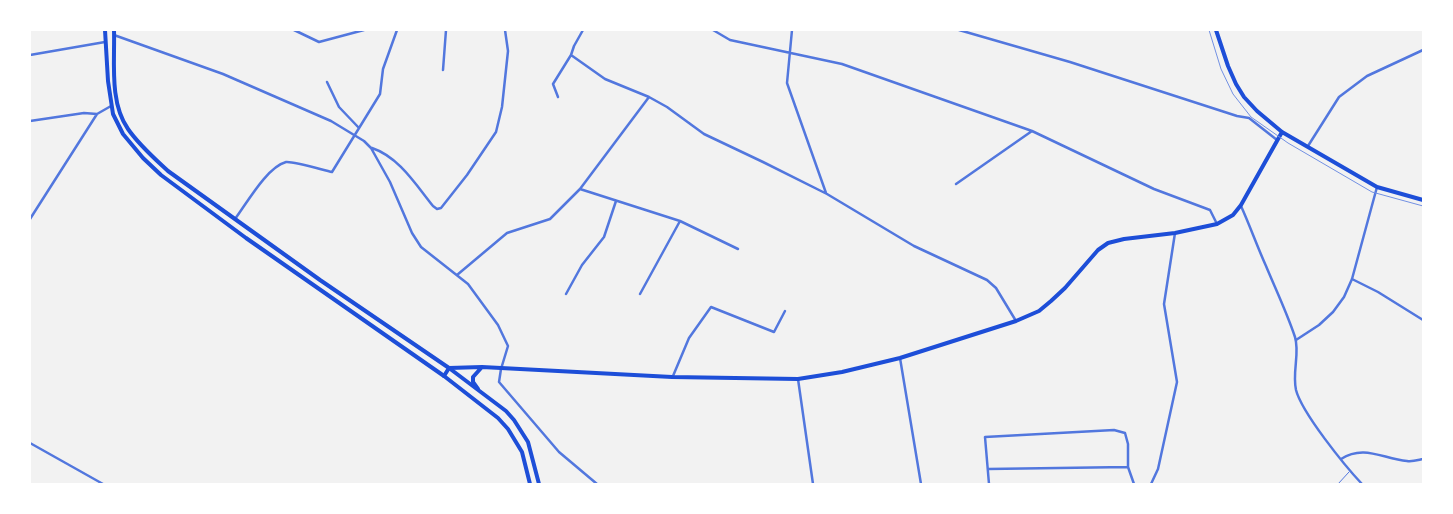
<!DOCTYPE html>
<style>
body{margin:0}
#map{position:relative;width:1453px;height:514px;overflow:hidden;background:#f2f2f2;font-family:Arial,sans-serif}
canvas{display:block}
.frame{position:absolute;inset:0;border:31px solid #fff;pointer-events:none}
</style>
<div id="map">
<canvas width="1453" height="514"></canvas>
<div class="frame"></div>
</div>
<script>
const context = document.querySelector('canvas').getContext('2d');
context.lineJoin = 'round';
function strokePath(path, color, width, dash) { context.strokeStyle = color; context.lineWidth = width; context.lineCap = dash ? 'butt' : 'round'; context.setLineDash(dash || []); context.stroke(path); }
const service = new Path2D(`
 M1338,484L1349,472`);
const minor = new Path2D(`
 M294,30L319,42L364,30
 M583,30L574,46L571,55L605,79L649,97L667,107L704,134L763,162L827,194L914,246L987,280L996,288L1016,321
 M713,30L730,40L842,64L1032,131L1154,189L1210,210L1217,224
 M792,30L787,83L826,193
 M959,30L1070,62L1237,116L1249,118L1277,140
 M114,35L223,74L331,121L364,141L371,148L390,182L412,233L421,247L468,284L498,325L508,346L501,369L499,382L559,452L597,484
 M30,55L105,42
 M443,70L446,30
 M327,82L339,107L359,128
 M558,97L553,84L571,55
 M30,121L84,113L97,114
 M1308,146L1339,97L1367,76L1423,50
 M372,148C399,157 416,185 433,206L437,209L441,208L467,175L496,132L502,107L508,51L505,30
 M956,184L1032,131
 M580,189L680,221L738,249
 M1241,206C1250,226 1257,246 1266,266C1276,290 1287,313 1295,337C1300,353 1292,372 1296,390C1302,413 1345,466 1362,484
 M30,219L97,114L111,106
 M235,219C247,203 267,167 286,162C293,161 323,170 332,172L380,94L383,69L397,30
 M457,275L507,233L550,219L580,189L649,97
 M1352,279L1378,292L1423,320
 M566,294L582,265L604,237L616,201
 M640,294L680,221
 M1296,340L1319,325L1333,312L1344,297L1352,279L1377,187
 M900,358L921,484
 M673,376L689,338L711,307L774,332L785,311
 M798,379L813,484
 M30,443L103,484
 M1341,459C1364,444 1383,459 1407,461C1412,462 1418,460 1423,459
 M988,469L1128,467
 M989,484L985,437L1114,430L1125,433L1128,444V467L1134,484
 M1151,484L1158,469L1177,382L1164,304L1175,233`);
const secondary = new Path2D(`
 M1216,30L1228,66L1236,84L1244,97L1257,111L1282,132L1377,187L1423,200
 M444,376L449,368L482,367L672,377L798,379L842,372L900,358L1016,321L1039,311L1051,301L1065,288L1098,250L1108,243L1124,239L1175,233L1217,224L1233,215L1241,205L1282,132
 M478,389L473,382V377L482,367`);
const primary = new Path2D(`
 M105,30L108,81L113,114L123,134L143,158L161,175L246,238L444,376L498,418L508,429L522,452L530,484
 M114,30C115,61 109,102 128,129C139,145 154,158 168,171L320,280L449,368L506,411L514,420L528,442L539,484`);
const tram = new Path2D(`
 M1209,30L1221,69L1233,94L1251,117L1288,143L1372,192L1423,206`);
strokePath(service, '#5277de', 1);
strokePath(minor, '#5277de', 2.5);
strokePath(secondary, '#1d4ed8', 4);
strokePath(primary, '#1d4ed8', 4);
strokePath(tram, '#7290e2', 1);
</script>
